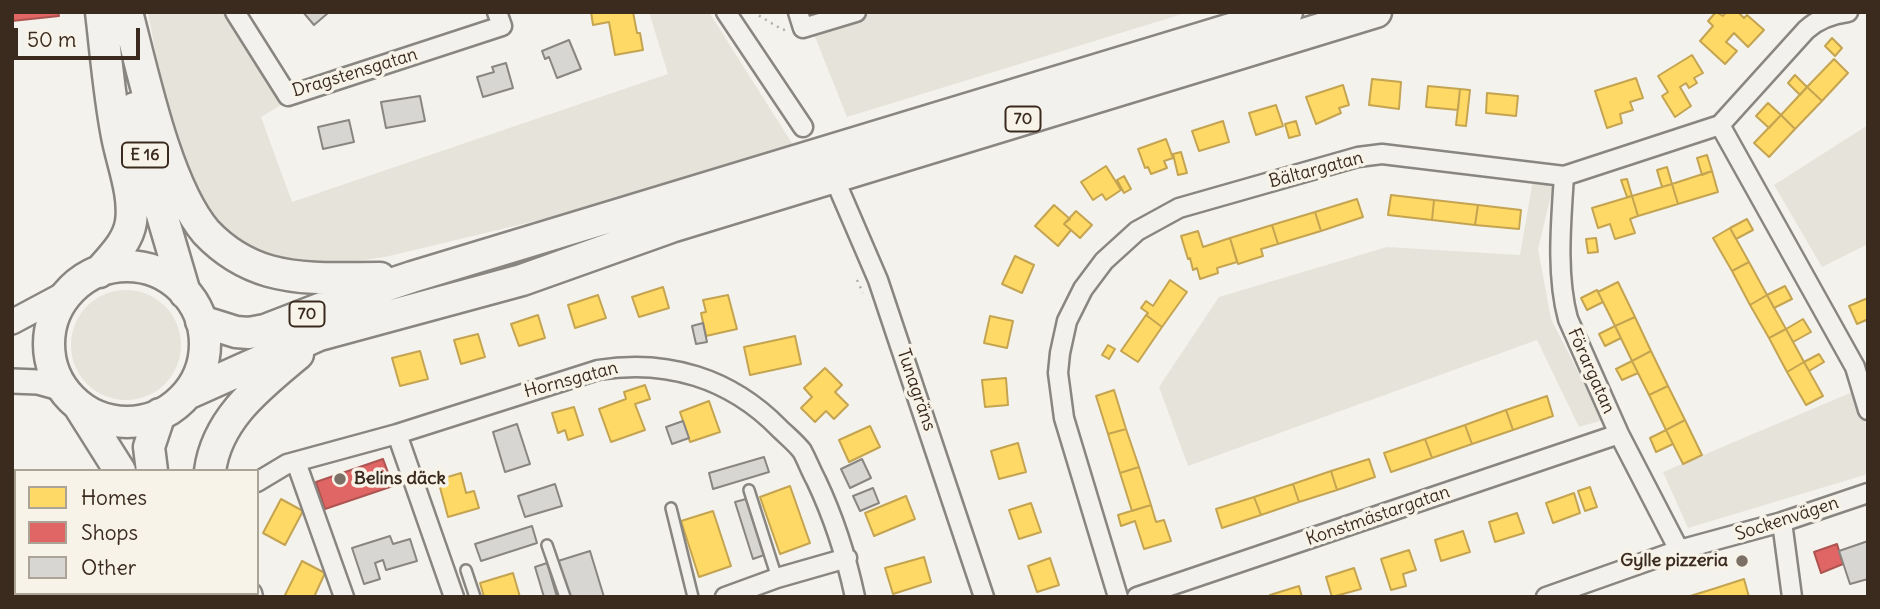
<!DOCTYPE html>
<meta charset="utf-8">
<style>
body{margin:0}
#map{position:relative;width:1880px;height:609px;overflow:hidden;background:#f4f2ec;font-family:Delius,sans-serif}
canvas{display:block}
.frame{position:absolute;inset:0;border:14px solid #3b2a1e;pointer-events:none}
.legend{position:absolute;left:14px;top:469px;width:245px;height:126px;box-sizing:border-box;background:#f7f3e8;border:2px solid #aca397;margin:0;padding:9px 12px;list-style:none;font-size:21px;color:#3b2a1e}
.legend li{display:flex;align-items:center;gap:14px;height:35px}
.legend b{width:35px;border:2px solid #aca397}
.scale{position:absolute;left:14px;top:28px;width:126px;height:32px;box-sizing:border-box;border:4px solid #3b2a1e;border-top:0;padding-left:9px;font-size:21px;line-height:24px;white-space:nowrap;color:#3b2a1e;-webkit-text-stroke:5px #f7f3e8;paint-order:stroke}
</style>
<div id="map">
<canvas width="1880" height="609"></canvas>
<div class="frame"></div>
<ul class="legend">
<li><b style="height:19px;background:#ffd966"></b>Homes</li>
<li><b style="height:19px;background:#e06666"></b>Shops</li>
<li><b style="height:19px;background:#d8d6d2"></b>Other</li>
</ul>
<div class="scale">50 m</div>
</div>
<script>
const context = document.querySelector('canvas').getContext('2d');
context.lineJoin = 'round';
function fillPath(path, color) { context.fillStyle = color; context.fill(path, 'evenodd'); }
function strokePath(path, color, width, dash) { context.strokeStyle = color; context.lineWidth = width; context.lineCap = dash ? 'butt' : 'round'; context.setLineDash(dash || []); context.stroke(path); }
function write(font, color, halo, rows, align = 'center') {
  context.font = font + ' Delius,sans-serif'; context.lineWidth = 7; context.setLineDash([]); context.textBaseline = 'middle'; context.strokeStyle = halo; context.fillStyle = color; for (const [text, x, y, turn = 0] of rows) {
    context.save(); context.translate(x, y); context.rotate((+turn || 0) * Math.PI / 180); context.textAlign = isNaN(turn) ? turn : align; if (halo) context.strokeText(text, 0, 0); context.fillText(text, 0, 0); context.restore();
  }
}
const green = new Path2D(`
 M148,12H229L286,102L261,117L292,202L668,74L649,12H709L795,148L560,215L385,257L337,264L294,265L252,254L217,227L197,197L167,114Z
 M877,12H1189L847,117L813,32Z
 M1868,125V244L1822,267L1774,185Z
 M1533,180L1553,187L1538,249L1551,319L1603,420L1579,427L1537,340L1188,466L1159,387L1219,297L1387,247L1520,255Z
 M71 345a55 55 0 1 1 110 0a55 55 0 1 1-110 0Z
 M1862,388L1868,449V474L1688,528L1663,472Z`);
const homes = new Path2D(`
 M591,12H633L637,33H640L643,50L615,55L609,22L593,25Z
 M1716,12L1723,16L1726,12H1738L1744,18L1747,15L1764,30L1748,47L1734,33L1726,42L1737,51L1725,64L1700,41L1713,26L1708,21Z
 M1832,38L1842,48L1835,56L1825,46Z
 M1692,55L1703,73L1694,78L1697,83L1689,88L1686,83L1680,87L1691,106L1675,117L1662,96L1668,92L1658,76Z
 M1834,59L1848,73L1822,101L1807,87Z
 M1795,75L1807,87L1800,95L1788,83Z
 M1636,78L1643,98L1630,102L1633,110L1620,114L1622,123L1607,128L1595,91Z
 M1372,79L1401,82L1399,109L1369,105Z
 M1343,85L1349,105L1339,108L1341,113L1316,124L1306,97Z
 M1428,86L1460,89L1458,110L1426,107Z
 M1807,87L1822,101L1795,129L1781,115Z
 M1460,89L1470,90L1466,126L1456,125Z
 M1487,93L1518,96L1516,116L1486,113Z
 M1768,103L1781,115L1769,128L1756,116Z
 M1276,105L1283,126L1256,135L1249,113Z
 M1781,115L1795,129L1769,157L1754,143Z
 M1223,121L1229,142L1199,151L1192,131Z
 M1296,121L1300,135L1289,138L1285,124Z
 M1166,139L1173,158L1164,161L1167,168L1151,174L1148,167L1145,168L1138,149Z
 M1181,152L1187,173L1178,175L1173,154Z
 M1707,155L1712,171L1702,175L1697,158Z
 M1106,166L1121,190L1106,200L1102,194L1093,200L1081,182Z
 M1667,167L1672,184L1662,187L1657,170Z
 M1712,171L1718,192L1678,204L1672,184Z
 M1124,176L1131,189L1124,193L1117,180Z
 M1627,179L1632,196L1627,197L1621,180Z
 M1672,184L1678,204L1638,216L1632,196Z
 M1391,195L1434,200L1432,220L1388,215Z
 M1632,196L1638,216L1630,219L1635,233L1615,239L1610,224L1598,228L1592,208Z
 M1357,199L1363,217L1321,231L1315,212Z
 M1434,200L1478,205L1475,225L1432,220Z
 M1054,205L1070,219L1064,224L1071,230L1058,246L1035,226Z
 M1478,205L1521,210L1519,229L1475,225Z
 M1076,211L1092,225L1080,238L1064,224Z
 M1315,212L1321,231L1278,244L1272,225Z
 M1747,219L1753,230L1736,239L1730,228Z
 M1272,225L1278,244L1261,249L1263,256L1238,264L1230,238Z
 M1730,228L1749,262L1732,271L1713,238Z
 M1198,231L1203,247L1230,238L1237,262L1217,268L1218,273L1200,279L1197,268L1193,270L1190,258L1188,259L1181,236Z
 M1596,238L1598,252L1588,253L1586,239Z
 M1015,256L1034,265L1022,293L1002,284Z
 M1749,262L1767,295L1750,305L1732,271Z
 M1170,280L1187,292L1162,327L1146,315L1148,313L1141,308L1146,301L1153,306Z
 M1618,282L1635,317L1615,326L1598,292Z
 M1785,286L1792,299L1774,308L1767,295Z
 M663,287L669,308L639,317L632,297Z
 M1597,290L1603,302L1587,310L1581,298Z
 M598,295L606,318L575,328L568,305Z
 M728,295L737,329L706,336L701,313L706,312L703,300Z
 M1767,295L1786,329L1769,338L1750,305Z
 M1868,298V325L1866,320L1857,324L1849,306Z
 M538,315L545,338L519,346L511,324Z
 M1146,315L1162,327L1138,362L1121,351Z
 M990,316L1013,321L1007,348L984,343Z
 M1635,317L1651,351L1632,361L1615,326Z
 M1803,319L1811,332L1793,342L1786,329Z
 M1615,326L1621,338L1605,346L1599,334Z
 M1786,329L1804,362L1787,372L1769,338Z
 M478,334L485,357L461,364L454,340Z
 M795,336L801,364L750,375L744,347Z
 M1108,345L1115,349L1109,359L1102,355Z
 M420,351L428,379L400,386L392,358Z
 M1651,351L1668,386L1649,395L1632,361Z
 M1819,354L1824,362L1809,371L1804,362Z
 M1632,361L1638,373L1622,380L1616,369Z
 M1804,362L1823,396L1806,405L1787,372Z
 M825,368L842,385L835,392L848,405L834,419L826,411L815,422L801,408L812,397L804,388Z
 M1006,378L1008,405L985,407L982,380Z
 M645,385L650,399L635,404L645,430L611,442L599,409L626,399L624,392Z
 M1668,386L1685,420L1666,430L1649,395Z
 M1114,390L1126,429L1108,434L1096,396Z
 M1547,396L1553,416L1513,430L1506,410Z
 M709,401L720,432L690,442L680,412Z
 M574,407L583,435L568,440L565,430L558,433L552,413Z
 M1506,410L1513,430L1472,444L1465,425Z
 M1685,420L1702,455L1683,464L1666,430Z
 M1465,425L1472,444L1432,458L1425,439Z
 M870,426L880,447L849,462L839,440Z
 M1126,429L1139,467L1120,473L1108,434Z
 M1666,430L1673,444L1656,452L1650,438Z
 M1425,439L1432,458L1391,472L1384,453Z
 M1018,443L1026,472L999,479L991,451Z
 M1369,459L1375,477L1337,490L1331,471Z
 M1139,467L1151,505L1132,511L1120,473Z
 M1331,471L1337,490L1299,502L1293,484Z
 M461,473L466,493L474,491L479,508L448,517L438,480Z
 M1293,484L1299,502L1261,515L1254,497Z
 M790,486L810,543L780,554L760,497Z
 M1590,487L1597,507L1585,511L1578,491Z
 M1574,493L1580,513L1553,523L1546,503Z
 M906,496L915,519L874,536L865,513Z
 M1254,497L1261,515L1222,528L1216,509Z
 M281,499L303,511L285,545L263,533Z
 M1031,503L1041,532L1019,539L1009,510Z
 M1151,505L1156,522L1164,520L1171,541L1144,549L1135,521L1121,526L1118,515Z
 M713,511L731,566L699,577L681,521Z
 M1517,513L1524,533L1495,542L1489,522Z
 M1463,531L1470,552L1441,561L1435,540Z
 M1409,550L1416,570L1403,574L1406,586L1391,590L1381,559Z
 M924,557L931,582L893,594L885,568Z
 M1050,558L1059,585L1037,592L1028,566Z
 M302,561L325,573L314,597H289L285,595Z
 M1354,568L1361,589L1332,597L1326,577Z
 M513,573L520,597H484L480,583Z
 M1744,579L1749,597H1687L1713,589Z
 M1299,586L1302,597H1271L1270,595Z`);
const shops = new Path2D(`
 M12,12H58L59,16L12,21Z
 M383,459L393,486L325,509L316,482Z
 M1837,544L1843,564L1821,573L1814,552Z`);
const building = new Path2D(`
 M303,12H328V13L314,25Z
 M569,40L581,69L557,78L549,57L545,59L542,51Z
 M506,63L513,88L483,97L477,77L494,72L492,67Z
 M420,96L425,121L386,128L381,102Z
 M349,120L354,142L323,149L318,127Z
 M703,323L707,342L696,344L692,326Z
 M683,421L689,438L672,444L666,427Z
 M517,424L530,464L505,472L493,432Z
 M764,457L769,472L713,489L709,473Z
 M862,459L871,478L850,488L841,469Z
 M555,484L562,506L525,517L518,496Z
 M873,488L879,503L860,511L853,496Z
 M746,499L764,555L753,559L735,502Z
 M532,526L537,543L481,561L475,544Z
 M390,536L393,544L410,539L417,561L386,570L383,560L375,563L380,579L364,584L352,548Z
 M1868,541V579L1850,584L1839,551Z
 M590,551L604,597H569L558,561Z
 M547,563L557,597H544L535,567Z`);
const path = new Path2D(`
 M753,12L783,30L787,29
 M857,280L863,293`);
const service = new Path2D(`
 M749,490L777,578
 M671,508L693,597
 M547,545L565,597
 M466,570L475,597`);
const minor = new Path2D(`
 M235,12L288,96L502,26L497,12
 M726,12L803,127
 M798,12L803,28L856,12
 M1720,125L1855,367L1868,410
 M1564,176C1561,222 1556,275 1568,319L1619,434L1679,550
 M838,187L878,280L984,597
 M397,434L454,597
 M296,462L344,597
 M257,482L287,464L397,434L598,370C667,359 730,378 779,428C786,435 796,443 802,451C807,460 811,471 816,480C834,518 846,555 855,597
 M1782,522L1792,597
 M252,593L253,597
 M725,597L777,578L847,558
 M1118,597L1064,418L1058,373L1060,353L1067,321L1083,289L1104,261L1137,231L1179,208L1358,157L1382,154L1564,176L1720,125L1806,30C1818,19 1832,14 1848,12
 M1137,597L1619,434
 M1546,597L1679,550L1782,522L1868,493`);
const tertiary = new Path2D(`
 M12,322L70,291
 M12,381L38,382L63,389`);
const trunk = new Path2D(`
 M127,12C143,73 166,185 206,232C223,250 245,264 269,271C305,281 343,278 380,278
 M135,108L147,164L185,293
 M49 344a78 78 0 1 1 156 0a78 78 0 1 1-156 0Z
 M99,272C112,257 128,242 131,222C135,194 122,163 117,136C109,95 106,54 101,12
 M201,321L236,332L249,333L265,330L340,301L412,277L1287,12
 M187,394L319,335L522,280L671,227L1376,12
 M79,406L120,471
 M152,471L149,447L160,414
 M210,471C217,418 260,386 298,354
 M193,593L195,597
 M219,593L221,597`);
const markers = [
 [340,479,7,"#7c7066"],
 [1742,561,7,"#7c7066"]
];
const shields = [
 [1023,119,35],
 [145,155,46],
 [307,314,35]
];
const shieldNames = [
 ["70",1023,119],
 ["E 16",145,155],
 ["70",307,314]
];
const streetNames = [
 ["Dragstensgatan",355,73,-17],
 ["Bältargatan",1316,170,-15],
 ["Förargatan",1591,371,66],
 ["Hornsgatan",571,380,-15],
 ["Tunagräns",916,390,71],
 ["Konstmästargatan",1378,516,-19],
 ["Sockenvägen",1787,519,-18]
];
const poiNames = [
 ["Belins däck",354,479],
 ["Gylle pizzeria",1728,561,"right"]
];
fillPath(green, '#e6e3da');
fillPath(homes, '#ffd966');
strokePath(homes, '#c4a450', 2);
fillPath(shops, '#e06666');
strokePath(shops, '#ae5450', 2);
fillPath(building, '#d8d6d2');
strokePath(building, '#898580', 2);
strokePath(service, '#898580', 14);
strokePath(minor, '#898580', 23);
strokePath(tertiary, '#898580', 28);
strokePath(trunk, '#898580', 35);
strokePath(path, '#b1aeaa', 2.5, [2, 5]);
strokePath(service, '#f2f1ed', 9);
strokePath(minor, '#f2f1ed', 18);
strokePath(tertiary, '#f2f1ed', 23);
strokePath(trunk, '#f2f1ed', 30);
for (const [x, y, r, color] of markers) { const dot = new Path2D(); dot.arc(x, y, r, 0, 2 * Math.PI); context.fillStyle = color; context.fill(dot); strokePath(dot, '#f7f3e8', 2.5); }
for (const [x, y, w] of shields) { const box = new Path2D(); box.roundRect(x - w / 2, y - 12.5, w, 25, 5); context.fillStyle = '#f7f3e8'; context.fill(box); strokePath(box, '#3b2a1e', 2); }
write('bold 16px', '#3b2a1e', null, shieldNames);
write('18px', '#3b2a1e', '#f7f3e8', streetNames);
write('bold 18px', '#3b2a1e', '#f7f3e8', poiNames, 'left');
</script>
